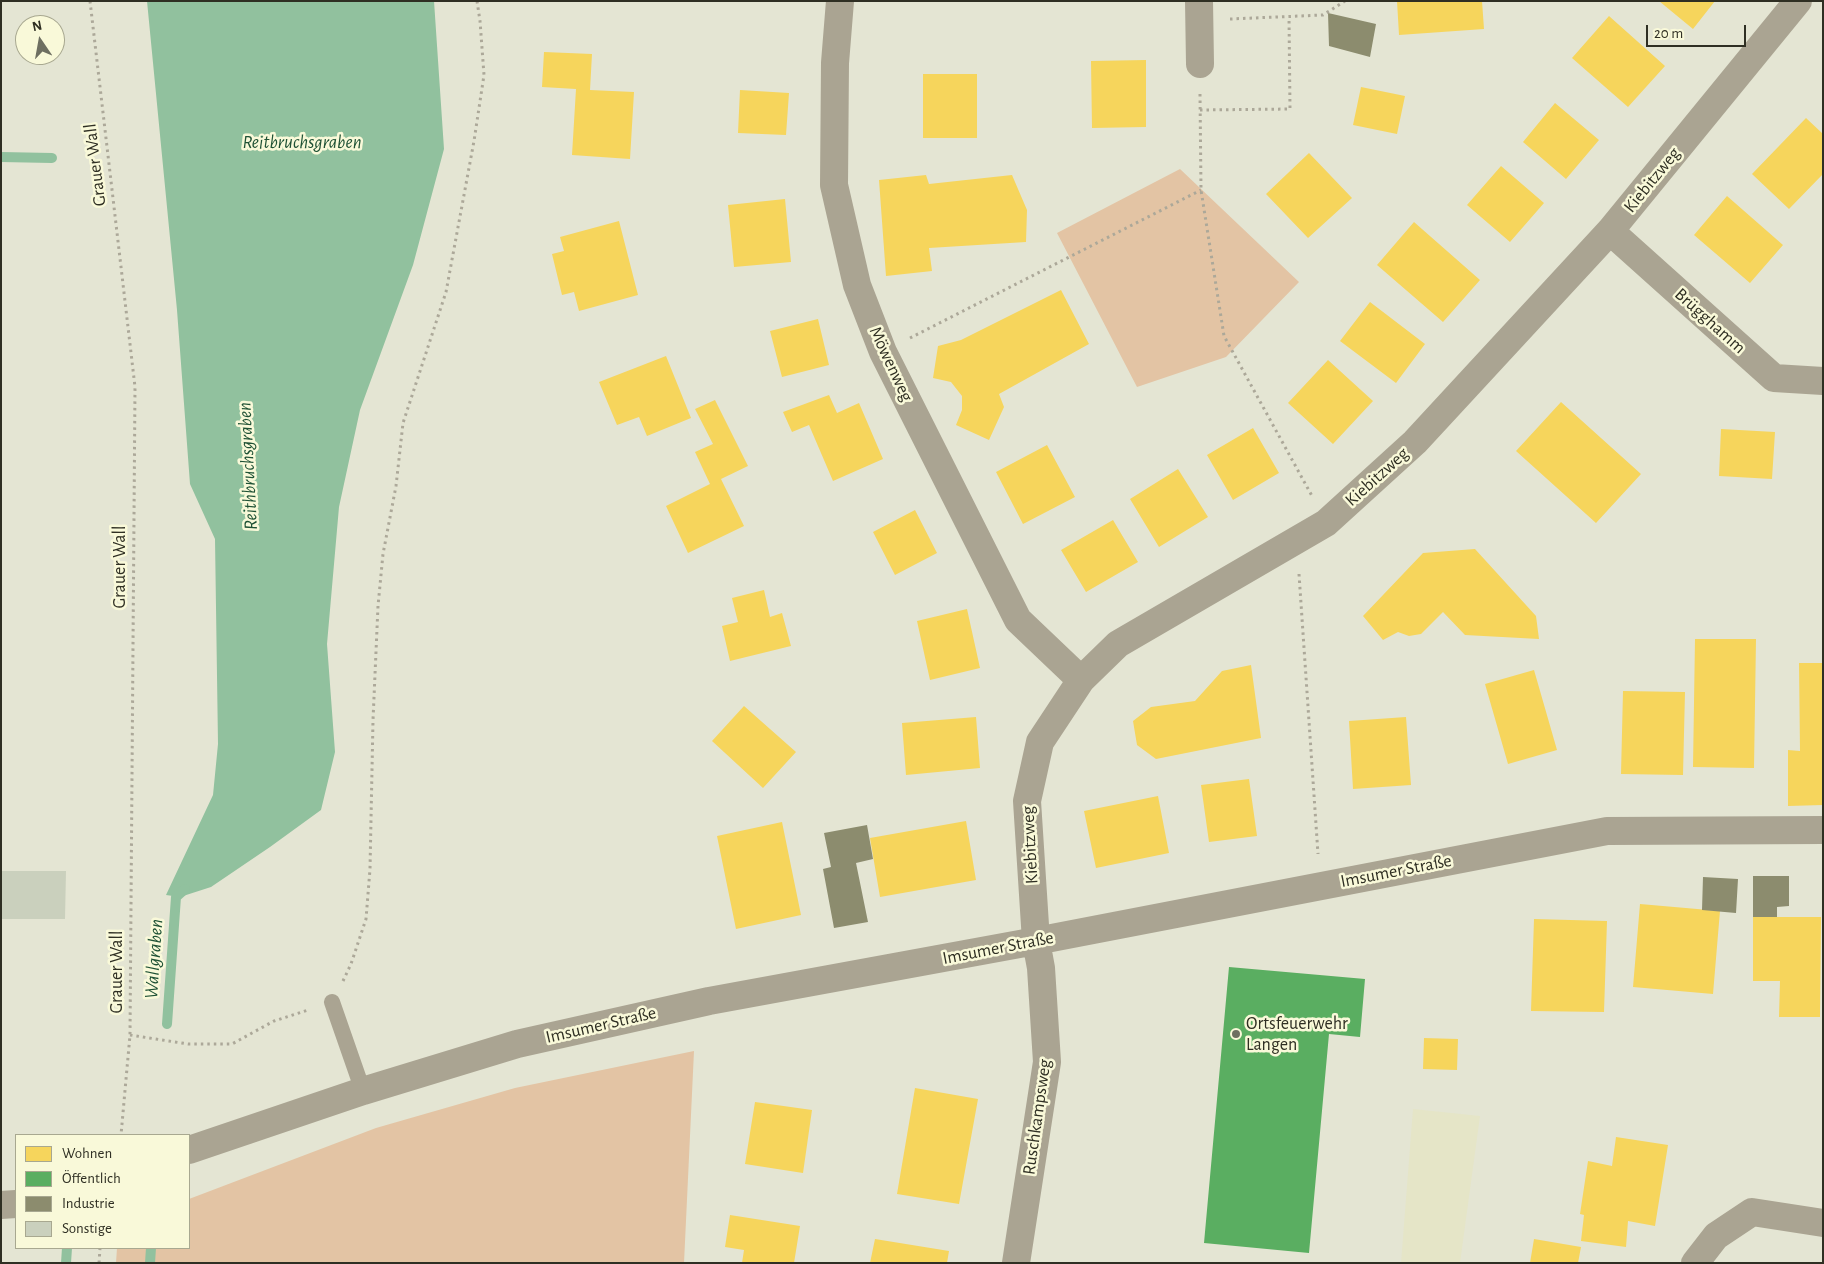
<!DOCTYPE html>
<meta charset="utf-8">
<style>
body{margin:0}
#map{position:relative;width:1824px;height:1264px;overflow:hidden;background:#e4e5d3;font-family:"Alegreya Sans",sans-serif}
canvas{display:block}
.frame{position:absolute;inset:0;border:2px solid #2f2f23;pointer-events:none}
.legend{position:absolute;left:15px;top:1134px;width:175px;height:115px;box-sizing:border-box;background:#f9f9d9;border:1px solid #a8a890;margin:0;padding:6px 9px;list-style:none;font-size:15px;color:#2f2f23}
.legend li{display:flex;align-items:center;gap:10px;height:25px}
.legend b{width:25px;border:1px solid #a8a890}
.north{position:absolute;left:15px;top:15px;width:50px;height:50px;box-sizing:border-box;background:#f9f9d9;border:1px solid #a8a890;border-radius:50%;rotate:348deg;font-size:14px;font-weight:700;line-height:20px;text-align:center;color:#2f2f23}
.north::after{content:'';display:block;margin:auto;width:18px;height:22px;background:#6e6f61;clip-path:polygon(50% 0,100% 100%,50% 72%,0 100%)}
.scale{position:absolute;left:1646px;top:25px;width:100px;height:22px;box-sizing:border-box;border:2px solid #2f2f23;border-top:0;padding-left:6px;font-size:15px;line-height:18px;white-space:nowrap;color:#2f2f23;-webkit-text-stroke:4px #f9f9d9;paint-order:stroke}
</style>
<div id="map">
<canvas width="1824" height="1264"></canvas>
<div class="frame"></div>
<ul class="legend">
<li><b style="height:14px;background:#f6d55c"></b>Wohnen</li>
<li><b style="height:14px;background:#5aae61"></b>Öffentlich</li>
<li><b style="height:14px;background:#8c8c6e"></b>Industrie</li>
<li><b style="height:14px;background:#cad0bd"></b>Sonstige</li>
</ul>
<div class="north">N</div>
<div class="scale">20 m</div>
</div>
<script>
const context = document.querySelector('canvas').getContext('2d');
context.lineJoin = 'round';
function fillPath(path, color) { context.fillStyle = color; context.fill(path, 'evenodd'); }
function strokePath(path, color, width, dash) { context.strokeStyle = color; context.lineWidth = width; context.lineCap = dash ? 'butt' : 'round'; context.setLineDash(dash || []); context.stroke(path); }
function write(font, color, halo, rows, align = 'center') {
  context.font = font + ' "Alegreya Sans",sans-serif'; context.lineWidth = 5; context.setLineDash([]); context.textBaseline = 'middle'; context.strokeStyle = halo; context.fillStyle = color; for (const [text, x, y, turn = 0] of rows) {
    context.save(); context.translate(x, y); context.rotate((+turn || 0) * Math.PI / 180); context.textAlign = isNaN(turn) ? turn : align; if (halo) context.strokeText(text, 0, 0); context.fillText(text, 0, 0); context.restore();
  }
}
const built = new Path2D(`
 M1413,1109L1480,1116L1460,1263H1401Z`);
const green = new Path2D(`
 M1180,169L1299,282L1226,357L1137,387L1057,233Z
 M694,1051L684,1263H116L117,1248H189V1199L376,1128L515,1088Z`);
const water = new Path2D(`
 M147,1H434L444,149L413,265L360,410L339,507L327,644L335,752L321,810L270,847L211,887L180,897L166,895L213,795L218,744L215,539L190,484L177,310Z`);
const homes = new Path2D(`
 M1397,1H1482L1484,29L1399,35Z
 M1659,1H1715L1693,29Z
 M1609,16L1665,66L1628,107L1572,58Z
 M544,52L592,54L590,90L634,92L630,159L572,155L576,89L542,87Z
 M1146,60V127L1092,128L1091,61Z
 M923,74H977V138H923Z
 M1361,87L1405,96L1397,134L1353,125Z
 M740,90L789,93L786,135L738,133Z
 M1555,103L1599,140L1566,179L1523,142Z
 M1806,118L1823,134V174L1789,209L1752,174Z
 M1309,153L1352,198L1308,238L1266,194Z
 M1501,166L1544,203L1510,242L1467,205Z
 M926,175L929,184L1012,175L1027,210L1026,242L929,248L932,271L886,276L879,180Z
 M1727,196L1783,245L1750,283L1694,235Z
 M785,199L791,262L734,267L728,205Z
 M619,221L638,295L579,311L574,292L562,295L552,254L564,251L560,237Z
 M1414,222L1480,280L1443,322L1377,265Z
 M1061,290L1089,344L999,394L1004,407L989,440L956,425L962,410V396L951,382L933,378L938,346L961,340Z
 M1370,302L1425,344L1396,383L1340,341Z
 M818,319L829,365L782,377L770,331Z
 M666,356L691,418L647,436L639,417L617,425L599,382Z
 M1328,360L1373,401L1333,444L1288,403Z
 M829,395L837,413L859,403L883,459L833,481L809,425L792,432L783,412Z
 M715,400L748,466L721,479L744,526L688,553L666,506L710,484L695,452L713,444L695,409Z
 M1561,402L1641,474L1596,523L1516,451Z
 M1253,428L1279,473L1233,500L1207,455Z
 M1721,429L1775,432L1772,479L1719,476Z
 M1047,445L1075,497L1023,524L996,472Z
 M1178,469L1208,517L1159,547L1130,499Z
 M915,510L937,553L895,575L873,532Z
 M1113,520L1138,562L1086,592L1061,550Z
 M1475,549L1536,616L1539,639L1465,635L1443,612L1421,634L1409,636L1398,632L1383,640L1363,616L1423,553Z
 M764,590L770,617L782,613L791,646L730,661L722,626L738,622L732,598Z
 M967,609L980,668L930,680L917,621Z
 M1695,639H1756L1754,768L1693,767Z
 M1799,663H1823V805L1788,806V750L1800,751Z
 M1251,665L1261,738L1156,759L1137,745L1133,721L1151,707L1195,701L1222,671Z
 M1534,670L1557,750L1508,764L1485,684Z
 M1623,691L1685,692L1683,775L1621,774Z
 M744,706L796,752L763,788L712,741Z
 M976,717L980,768L906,775L902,723Z
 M1406,717L1411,785L1353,789L1349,721Z
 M1249,779L1257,836L1209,842L1201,785Z
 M1158,796L1169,853L1096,868L1084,811Z
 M966,821L976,880L880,897L870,838Z
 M782,822L801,915L736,929L717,836Z
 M1640,904L1720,911L1713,994L1633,987Z
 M1753,917H1821L1820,1017H1779L1780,981H1753Z
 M1534,919L1607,921L1604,1012L1531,1011Z
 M1424,1038L1458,1039L1457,1070L1423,1069Z
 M915,1088L978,1099L959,1204L897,1194Z
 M755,1102L812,1110L803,1173L745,1164Z
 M1616,1137L1668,1145L1655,1226L1628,1221L1626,1247L1581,1241L1584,1215L1580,1214L1588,1161L1612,1166Z
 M730,1215L800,1226L794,1263H742L744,1250L725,1247Z
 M875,1239L949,1251L947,1263H870Z
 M1534,1239L1581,1247L1578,1263H1530Z`);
const public = new Path2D(`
 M1229,967L1365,979L1360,1037L1329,1034L1309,1253L1204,1243Z`);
const industry = new Path2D(`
 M1328,13L1376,24L1370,57L1329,46Z
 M867,825L873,859L856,863L868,922L834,928L823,869L831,867L824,833Z
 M1753,876H1789V906L1777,907V917H1753Z
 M1703,877L1738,879L1736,913L1702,910Z`);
const stream = new Path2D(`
 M1,157L52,158
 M167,1024L176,897L185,889
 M66,1263L67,1248
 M150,1263L151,1248`);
const building = new Path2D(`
 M1,871H66L65,919H1Z`);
const path = new Path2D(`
 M90,1L135,387L130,1035L121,1135
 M1230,19L1323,15L1345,1
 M1200,94L1201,190L1224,336L1312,496
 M1200,110L1290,109L1289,17
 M910,338L1201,190
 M1299,574L1318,854
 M343,981L351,964L366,919L370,869L373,720L378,606L383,554L396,486L403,423L446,292L474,141L484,75L480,21L477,1
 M130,1035L188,1044H232L274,1021L308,1010
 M99,1263L100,1248`);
const service = new Path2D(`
 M332,1002L363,1091`);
const minor = new Path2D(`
 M840,1L835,63L834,185L857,285L883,352L1018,620L1081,680
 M1199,1L1200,64
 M1610,231L1774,378L1823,381
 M189,1150L363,1091L517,1044L709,1001L1036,941L1607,831L1823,830
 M1,1205L16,1204
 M1016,1263L1047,1062L1041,968L1036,941L1027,801L1040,742L1081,680L1118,644L1326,523L1415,442L1610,231L1798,1
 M1695,1263L1716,1236L1752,1212L1823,1223`);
const markers = [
 [1236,1034,5,"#6e6f61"]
];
const streetNames = [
 ["Grauer Wall",95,165,-97],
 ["Kiebitzweg",1652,180,-51],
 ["Brügghamm",1710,321,42],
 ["Möwenweg",891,364,65],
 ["Kiebitzweg",1377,477,-42],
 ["Grauer Wall",120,567,-90],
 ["Kiebitzweg",1030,845,-93],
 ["Imsumer Straße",1396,871,-11],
 ["Imsumer Straße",998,948,-11],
 ["Grauer Wall",117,972,-90],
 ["Imsumer Straße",601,1025,-13],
 ["Ruschkampsweg",1037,1117,-82]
];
const poiNames = [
 ["Ortsfeuerwehr",1246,1024],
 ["Langen",1246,1045]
];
const waterNames = [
 ["Reitbruchsgraben",302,142],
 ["Reithbruchsgraben",248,466,-93],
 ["Wallgraben",154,959,-86]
];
fillPath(built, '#e5e5c7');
fillPath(green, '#e3c4a4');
fillPath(water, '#91c19e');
fillPath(homes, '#f6d55c');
fillPath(public, '#5aae61');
fillPath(industry, '#8c8c6e');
strokePath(stream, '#91c19e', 10);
fillPath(building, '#cad0bd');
strokePath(path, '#aca899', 3, [2.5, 4]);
strokePath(service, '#aaa492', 16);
strokePath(minor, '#aaa492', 28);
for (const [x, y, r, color] of markers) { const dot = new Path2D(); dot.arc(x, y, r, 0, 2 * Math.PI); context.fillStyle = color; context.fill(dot); strokePath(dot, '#f9f9d9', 2); }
write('18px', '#2f2f23', '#f9f9d9', streetNames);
write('18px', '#2f2f23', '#f9f9d9', poiNames, 'left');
write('italic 19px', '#1e5134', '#f9f9d9', waterNames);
</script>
